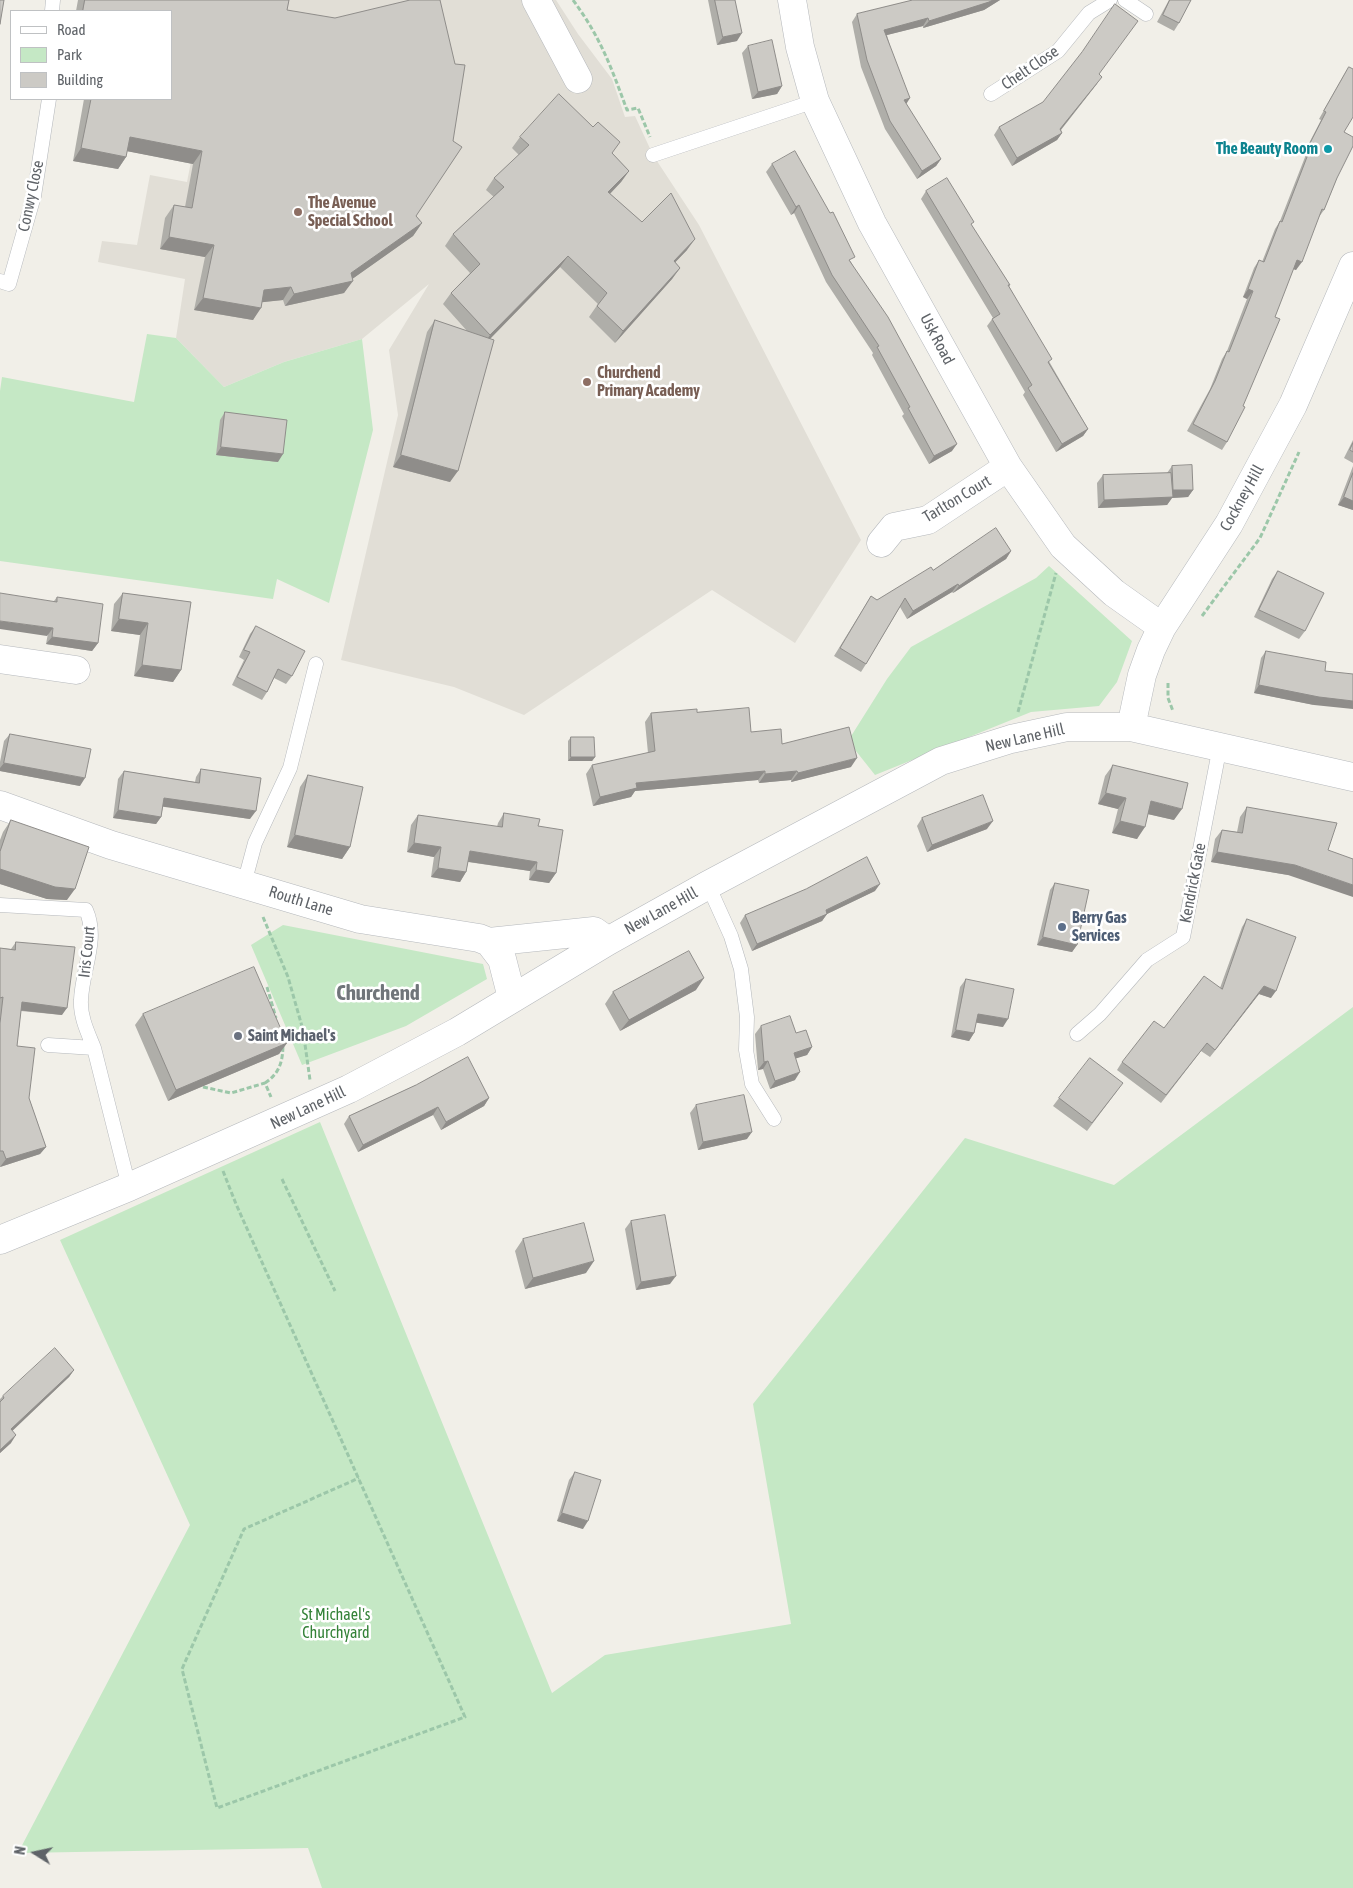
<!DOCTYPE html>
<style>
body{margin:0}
#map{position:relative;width:1353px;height:1888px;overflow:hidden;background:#f1efe8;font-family:"Asap Condensed",sans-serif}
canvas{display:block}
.legend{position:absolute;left:10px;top:10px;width:162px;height:90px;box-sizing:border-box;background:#fff;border:1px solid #bfc1c3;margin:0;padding:6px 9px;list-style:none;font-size:15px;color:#5f6368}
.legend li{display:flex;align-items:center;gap:10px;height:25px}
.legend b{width:25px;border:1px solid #bfc1c3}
.north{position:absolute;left:10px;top:1828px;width:50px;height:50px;-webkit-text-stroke:4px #fff;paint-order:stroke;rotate:280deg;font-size:14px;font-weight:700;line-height:20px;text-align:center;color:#5f6368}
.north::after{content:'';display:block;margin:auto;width:18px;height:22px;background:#5f6368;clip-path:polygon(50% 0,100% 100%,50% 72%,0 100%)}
</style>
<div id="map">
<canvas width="1353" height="1888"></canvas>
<ul class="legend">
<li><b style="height:6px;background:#fff"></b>Road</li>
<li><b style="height:14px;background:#c5e8c5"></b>Park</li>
<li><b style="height:14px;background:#cccac5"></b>Building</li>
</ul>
<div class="north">N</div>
</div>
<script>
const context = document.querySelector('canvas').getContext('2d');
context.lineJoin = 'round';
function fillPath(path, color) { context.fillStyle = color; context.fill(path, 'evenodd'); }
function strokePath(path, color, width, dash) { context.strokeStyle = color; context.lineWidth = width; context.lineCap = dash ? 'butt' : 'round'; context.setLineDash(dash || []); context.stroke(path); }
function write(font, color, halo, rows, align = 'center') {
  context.font = font + ' "Asap Condensed",sans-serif'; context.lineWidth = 5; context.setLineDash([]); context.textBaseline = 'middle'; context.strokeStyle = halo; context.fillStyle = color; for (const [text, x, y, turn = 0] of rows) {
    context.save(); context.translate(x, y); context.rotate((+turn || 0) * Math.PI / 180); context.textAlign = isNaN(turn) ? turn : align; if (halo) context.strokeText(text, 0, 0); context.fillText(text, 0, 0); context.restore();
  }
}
const education = new Path2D(`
 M205,0H556L578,34L612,79L625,117L635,116L653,155L699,225L861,540L795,643L712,590L524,715L454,687L341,660L398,415L389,350L429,284L362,339L284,362L224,387L176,338L185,279L98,262L102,241L137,245L150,175L187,182L213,49Z`);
const green = new Path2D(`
 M147,334L176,338L224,387L284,362L362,339L373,430L329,603L277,579L273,599L0,561V391L2,377L134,402Z
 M1049,566L1132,641L1117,682L1099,706L1031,712L875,775L848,741L887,679L911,647L1036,578Z
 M283,925L483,964L487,979L406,1026L302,1065L251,945Z
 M1353,1007V1888H322L308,1848L18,1853L190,1525L60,1240L320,1122L552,1693L605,1655L791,1624L753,1404L965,1138L1114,1185Z`);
const path = new Path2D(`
 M573,0C601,38 611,67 627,110L638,108L650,137
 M1202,616L1260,538L1299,452
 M1168,683V698L1173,711
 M1018,712L1056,573
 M263,917L288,977L303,1030L310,1080
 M267,987L276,1018
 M265,1083C280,1073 283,1061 283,1043
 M203,1087L231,1093L265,1083L271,1097
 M223,1171L236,1204L465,1717L217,1808L182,1669L244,1529L359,1478
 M282,1179L335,1291`);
const lane = new Path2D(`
 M1125,0L1146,14
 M52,11L53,0
 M991,94L1058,51L1089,13L1110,0
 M653,155L815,101
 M0,281L9,284L34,196L49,99
 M244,884L255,843L290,768L316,664
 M708,885L731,936L741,969L747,1017L746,1050L752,1084L774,1119
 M0,905L86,910C99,939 82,970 81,1000C80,1017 88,1033 94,1048
 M1077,1034L1100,1014L1147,960L1183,937L1220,746
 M48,1045L94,1048L129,1187`);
const street = new Path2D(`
 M536,0L578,79
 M792,0L800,47L815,101L872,223L1008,467L1063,546L1114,593L1162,627
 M881,543L894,527L928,520L1008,467
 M0,659L76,670
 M1131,727L1142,675L1151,650L1162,627L1229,524L1293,405L1353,266
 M0,805L111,845L360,919L479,938L489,942L594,931L608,941
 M489,942L502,959L512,998
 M0,1240L129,1187L349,1089L457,1032L608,941L708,885L941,761L1011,739L1067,727H1131L1353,777`);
const wall = new Path2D(`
 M78,0H289L287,10L416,216L422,223L413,236L352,279L344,293L285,306L283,300L262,302L253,320L194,310L205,257L160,249L165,218L174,205L185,207L193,164L127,151L126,157L118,169L73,161L84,99H171V11H76Z
 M708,0H735L737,41L717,45Z
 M913,0H1000L984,10L923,28V26L887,35L906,104L941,159L936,166L917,179L885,129L861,67L852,22L857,14Z
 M1169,0H1191L1179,23L1174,31L1157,22Z
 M748,46L782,86L777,94L752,99L742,53Z
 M1349,67L1344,132L1337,178L1324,210L1319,217L1296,270L1293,269L1227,442L1222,450L1187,431L1210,389L1222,359L1227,351L1247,299L1243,297L1254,268L1259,260L1262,262L1275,229L1280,221L1307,152L1305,151L1321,120L1319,119L1344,75Z
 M1099,74L1097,84L1061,130L1062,133L1057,140L1012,166L994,135L999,127Z
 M520,137L612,153L629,171L621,182L610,194L642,222L687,250L675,262L680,268L672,279L615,343L589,317L598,304L560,267L490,339L450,482L393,467L427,332L435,320L468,332L443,304L451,293L470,273L445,246L453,234L494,197L486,190L494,178L519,155L512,148Z
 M772,164L851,262L952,451L929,464L902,416L904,414L872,355L873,353L826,282L794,213L791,215L766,172Z
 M926,191L972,226L1010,285L1009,286L1050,363L1088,429L1083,436L1056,452L1023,395L1025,392L987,326L993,318L921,199Z
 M225,412L278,462L216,455L220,420Z
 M1353,440V463L1344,458Z
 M1172,466L1193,490L1188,497L1172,498L1167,505L1098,508L1097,483L1103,475L1167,473Z
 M1353,466V510L1338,505Z
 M1011,551L1006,559L953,593L952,592L907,619L900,607L866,664L861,672L834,656L871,596L877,600L933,570Z
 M1278,571L1305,631L1299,639L1254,617L1272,579Z
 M123,593L191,602L181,670L173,682L134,676L140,635L111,631L114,604Z
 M57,597L98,643L92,651L46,644L54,601Z
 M256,626L292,676L286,684L274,678L267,692L262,700L232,685L244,660L239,657L250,634Z
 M1266,651L1314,705L1254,693L1261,658Z
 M697,712L782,744L851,767L791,782V780L759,783L758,780L635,791L631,797L593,806L586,774L592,765L648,753L645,722L651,713Z
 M10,734L80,786L0,771V762L4,741Z
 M571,737L595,757L592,761H568V741Z
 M1113,765L1174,820L1148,814L1137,839L1112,833L1118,809L1098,804L1105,776Z
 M201,769L250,819L163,806L161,817L156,824L113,818L118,779L124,771L195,782L196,777Z
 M308,775L350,847L342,859L287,847L300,787Z
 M1247,807L1328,850L1288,875L1211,862L1215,839L1222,830L1237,832L1240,817Z
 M504,813L538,826L556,873L549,883L529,880L530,871L468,862L466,872L460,882L431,877L434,857L407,852L411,825L418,815L497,827L498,823Z
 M922,818L987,829L927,852L917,826Z
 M11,820L67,900L47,899L0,884V840L3,832Z
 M1055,883L1077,945L1072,952L1037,945L1050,890Z
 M875,891L827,914L822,921L752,951L740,923L745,915Z
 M1247,919L1271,998L1259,994L1210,1057L1201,1051L1161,1103L1117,1070L1122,1062L1164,1028L1220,988L1242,927Z
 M16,942L62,1015L21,1011L17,1046L29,1098L46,1147L40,1154L0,1167V948L11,949Z
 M966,979L1003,1027L976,1022L974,1033L969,1041L951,1037L960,987Z
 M696,990L620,1031L605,1004L613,992Z
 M143,1014L287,1043L279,1054L168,1101L135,1025Z
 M761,1026L812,1047L807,1055L795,1058V1080L770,1089L763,1069L758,1070L755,1034Z
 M416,1085L489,1098L484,1106L441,1130L433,1115L358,1152L344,1124L349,1116Z
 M1117,1091L1087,1131L1053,1106L1059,1098Z
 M696,1105L747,1139L698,1150L690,1113Z
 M631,1221L670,1284L636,1290L625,1229Z
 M523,1239L586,1273L525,1289L515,1251Z
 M74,1370L69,1377L12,1430L11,1443L0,1453V1399L3,1396Z
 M575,1472L583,1529L557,1521L569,1480Z`);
const shadedWall = new Path2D(`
 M993,0H1000L984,10L923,28L929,21Z
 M928,18L923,26L879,37L884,30Z
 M742,33L737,41L717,45L723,37Z
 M1102,77L1055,137L1062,133L1057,140L1012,166L1017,158L1060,129Z
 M782,86L777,94L752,99L758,92Z
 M910,98L905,106L904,100Z
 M130,137L202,151L193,164L121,150Z
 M81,148L126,157L118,169L73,161Z
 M941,159L936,166L917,179L922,171Z
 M629,171L621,182L600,204L608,192Z
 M799,205L794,213L791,215L796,207Z
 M422,223L413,236L348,282L353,281L344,293L285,306L294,294L351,273Z
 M169,237L214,245L205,257L160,249Z
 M695,239L687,250L666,272L674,261Z
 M568,256L560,267L482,347L490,335Z
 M1297,260L1302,262L1296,270L1291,268Z
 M680,268L672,279L615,343L623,331Z
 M291,287L283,300L255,303L264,290Z
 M1248,289L1253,291L1247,299L1243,297Z
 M203,298L261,308L253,320L194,310Z
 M1088,429L1083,436L1056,452L1062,444Z
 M957,444L952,451L929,464L934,456Z
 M221,447L283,454L278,462L216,455Z
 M401,455L458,471L450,482L393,467Z
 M1173,490H1193L1188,497L1172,498L1167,505L1098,508L1104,500L1168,497Z
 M1344,497L1353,501V510L1338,505Z
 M1011,551L1006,559L953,593L959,586Z
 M958,584L952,592L907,619L913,611Z
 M119,619L148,623L140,635L111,631Z
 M0,621L53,628L47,636L0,629Z
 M52,637L98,643L92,651L46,644Z
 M142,665L181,670L173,682L134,676Z
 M1259,685L1353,701V709L1314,705L1254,693Z
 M571,757H595L592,761H568Z
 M857,758L851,767L791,782L798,773Z
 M4,763L85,778L80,786L0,771V768Z
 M765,771L758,780L635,791L631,797L593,806L600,797L636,783Z
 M797,771L791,780L759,783L765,774Z
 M1106,793L1126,798L1118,809L1098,804Z
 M164,798L256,811L250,819L158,806Z
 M1151,801L1182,809L1174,820L1143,813Z
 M118,810L161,817L156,824L113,818Z
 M993,821L987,829L927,852L932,845Z
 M1120,821L1145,827L1137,839L1112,833Z
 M295,835L350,847L342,859L287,847Z
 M414,843L441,847L434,857L407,852Z
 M470,851L537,862L530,871L463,861Z
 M1217,852L1295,865L1353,885V897L1288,875L1211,862Z
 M438,868L466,872L460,882L431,877Z
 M0,869L75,889L67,900L47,899L0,884Z
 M536,870L556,873L549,883L529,880Z
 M880,884L875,891L827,914L822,921L752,951L757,944Z
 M1043,937L1077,945L1072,952L1037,945Z
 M704,978L696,990L620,1031L629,1020Z
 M1264,986L1276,991L1271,998L1259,994L1210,1057Z
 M22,1002L67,1008L62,1015L17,1010Z
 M978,1014L1008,1019L1003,1027L972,1022Z
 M956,1030L974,1033L969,1041L951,1037Z
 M287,1043L279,1054L168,1101L176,1090Z
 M812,1047L807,1055L788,1061L794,1053Z
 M768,1061L763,1069L758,1070L764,1062Z
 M800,1072L795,1080L770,1089L775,1081Z
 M489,1098L484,1106L441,1130L446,1122Z
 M438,1107L433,1115L358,1152L363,1145Z
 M752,1132L747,1139L698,1150L703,1142Z
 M46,1147L40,1154L0,1167L6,1159Z
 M594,1261L586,1273L525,1289L533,1278Z
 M676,1276L670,1284L636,1290L641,1282Z
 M74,1370L69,1377L6,1437L11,1429Z
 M16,1435L11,1443L0,1453V1450Z
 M562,1513L588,1521L583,1529L557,1521Z`);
const building = new Path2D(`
 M0,0H4L0,24Z
 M85,0H289L287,10L335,18L410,0H440L455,64L465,65L453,141L462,147L416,216L422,223L351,273L353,281L294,294L291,287L264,290L261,308L203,298L214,245L169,237L174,205L192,208L202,151L130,137L126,157L81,148L91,99H171V11H83Z
 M715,0H735L742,33L723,37Z
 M913,0H993L989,2L929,21L928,18L884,30L910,98L904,100L941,159L922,171L890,121L867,60L857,14Z
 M1170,0H1191L1179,23L1163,15Z
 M1115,4L1138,21L1099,74L1102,77L1060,129L1062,133L1017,158L999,127L1043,102L1082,52Z
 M772,40L782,86L758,92L748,46Z
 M1349,67L1353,69V117L1344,132L1353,137V146L1337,178L1324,210L1322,209L1302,262L1297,260L1275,317L1280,319L1243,406L1245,407L1227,442L1193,424L1215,381L1227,351L1229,352L1253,291L1248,289L1259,260L1264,262L1280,221L1282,222L1312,144L1310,143L1326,112L1324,111Z
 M559,94L593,127L598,122L620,142L612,153L629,171L608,192L642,222L671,193L695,239L674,261L680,268L623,331L597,306L607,293L568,256L490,335L451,293L480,264L453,234L504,187L494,178L529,145L520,137Z
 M795,151L830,213L833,212L855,257L849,260L888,317L957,444L934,456L908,408L910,407L877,347L879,346L832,275L799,205L796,207L772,164Z
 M947,178L974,222L971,224L1010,285H1008L1052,359L1048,362L1088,429L1062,444L1028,388L1032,385L992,319L1000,314L926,191Z
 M435,320L494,340L458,471L401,455Z
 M225,412L287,420L283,454L221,447Z
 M1353,443V452L1350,450Z
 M1192,465L1193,490H1173L1172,466Z
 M1171,473L1173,497L1104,500L1103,475Z
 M1353,473V501L1344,497Z
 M996,528L1011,551L959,586L958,584L913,611L905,598L866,664L840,648L871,596L877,600L931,567L933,570Z
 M1278,571L1324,593L1305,631L1259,610Z
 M0,593L57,602V597L103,604L98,643L52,637L53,628L0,621Z
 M123,593L191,602L181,670L142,665L148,623L119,619Z
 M256,626L305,651L292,676L278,669L267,692L237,677L250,652L244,650Z
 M1266,651L1326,662L1325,671L1353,674V701L1319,697L1259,685Z
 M749,708L751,732L781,729L782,744L849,727L857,758L798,773L797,771L765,774V771L636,783L637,788L600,797L592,765L655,751L651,713L697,709V712Z
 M10,734L91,749L85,778L4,763Z
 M571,737H594L595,757H571Z
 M1113,765L1188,783L1182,809L1151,801L1145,827L1120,821L1126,798L1106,793Z
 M201,769L261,778L256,811L164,798L161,817L118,810L124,771L199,783Z
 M308,775L363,787L350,847L295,835Z
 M983,795L993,821L932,845L922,818Z
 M1247,807L1337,823L1328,850L1353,859V885L1295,865L1217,852L1222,830L1242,833Z
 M504,813L540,819L538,826L563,830L556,873L536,870L537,862L470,851L466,872L438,868L441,847L414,843L418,815L502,827Z
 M11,820L89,847L75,889L55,887L0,869V852Z
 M867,857L880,884L826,910L827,914L757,944L745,915L806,889Z
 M1055,883L1089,890L1077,945L1043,937Z
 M1247,919L1296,937L1276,991L1264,986L1215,1050L1207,1043L1166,1095L1122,1062L1154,1021L1164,1028L1204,976L1222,989Z
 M16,942L75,947L67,1008L22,1002L17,1046L35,1048L29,1098L46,1147L6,1159L3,1151H0V1023L3,997L0,998V948L15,950Z
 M689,951L704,978L629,1020L613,992Z
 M254,967L287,1043L176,1090L143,1014Z
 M966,979L1014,989L1008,1019L978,1014L974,1033L956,1030Z
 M790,1016L796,1033L806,1030L812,1047L794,1053L800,1072L775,1081L768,1061L764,1062L761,1026Z
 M468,1057L489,1098L446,1122L438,1107L363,1145L349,1116L416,1085Z
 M1090,1058L1123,1083L1092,1123L1059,1098Z
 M744,1095L752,1132L703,1142L696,1105Z
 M665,1215L676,1276L641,1282L631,1221Z
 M584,1223L594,1261L533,1278L523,1239Z
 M55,1348L74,1370L11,1429L16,1435L0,1450V1402L4,1398L3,1396Z
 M575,1472L601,1480L588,1521L562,1513Z`);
const markers = [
 [1328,149,5,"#0f9aa8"],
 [298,212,5,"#8d6e63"],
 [587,382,5,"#8d6e63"],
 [1062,927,5,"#5c6f8a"],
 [238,1036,5,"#6b7280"]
];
const streetNames = [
 ["Chelt Close",1030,68,-34],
 ["Conwy Close",31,196,-78],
 ["Usk Road",937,339,62],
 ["Cockney Hill",1242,498,-61],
 ["Tarlton Court",957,499,-31],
 ["New Lane Hill",1025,738,-13],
 ["Kendrick Gate",1193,883,-79],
 ["Routh Lane",301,901,17],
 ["New Lane Hill",661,911,-29],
 ["Iris Court",87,952,-84],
 ["New Lane Hill",308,1108,-25]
];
const cultureNames = [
 ["The Beauty Room",1318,149]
];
const educationNames = [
 ["The Avenue",308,203],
 ["Special School",308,221],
 ["Churchend",597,373],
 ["Primary Academy",597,391]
];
const serviceNames = [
 ["Berry Gas",1072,918],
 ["Services",1072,936]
];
const worshipNames = [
 ["Saint Michael's",248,1036]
];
const parkNames = [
 ["St Michael's",336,1615],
 ["Churchyard",336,1633]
];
const districtNames = [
 ["Churchend",378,993]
];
fillPath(education, '#e1ded6');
fillPath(green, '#c5e8c5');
strokePath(lane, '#b5b8bc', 15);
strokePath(street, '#b5b8bc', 29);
strokePath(path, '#9cc7a9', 3, [5, 2.5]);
strokePath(lane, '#fff', 14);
strokePath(street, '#fff', 28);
fillPath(wall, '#afaea9');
fillPath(shadedWall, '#8f8d8a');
fillPath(building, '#cccac5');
strokePath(building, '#8f8d8a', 1);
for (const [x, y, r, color] of markers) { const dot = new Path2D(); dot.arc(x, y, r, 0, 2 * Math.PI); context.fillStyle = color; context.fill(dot); strokePath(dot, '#fff', 2); }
write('16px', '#5f6368', '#fff', streetNames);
write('bold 16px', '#0d838f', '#fff', cultureNames, 'right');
write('bold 16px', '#785e54', '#fff', educationNames, 'left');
write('bold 16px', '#4e5e75', '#fff', serviceNames, 'left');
write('bold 16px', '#5b616d', '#fff', worshipNames, 'left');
write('16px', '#348238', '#fff', parkNames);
write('bold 21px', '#70757a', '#fff', districtNames);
</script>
